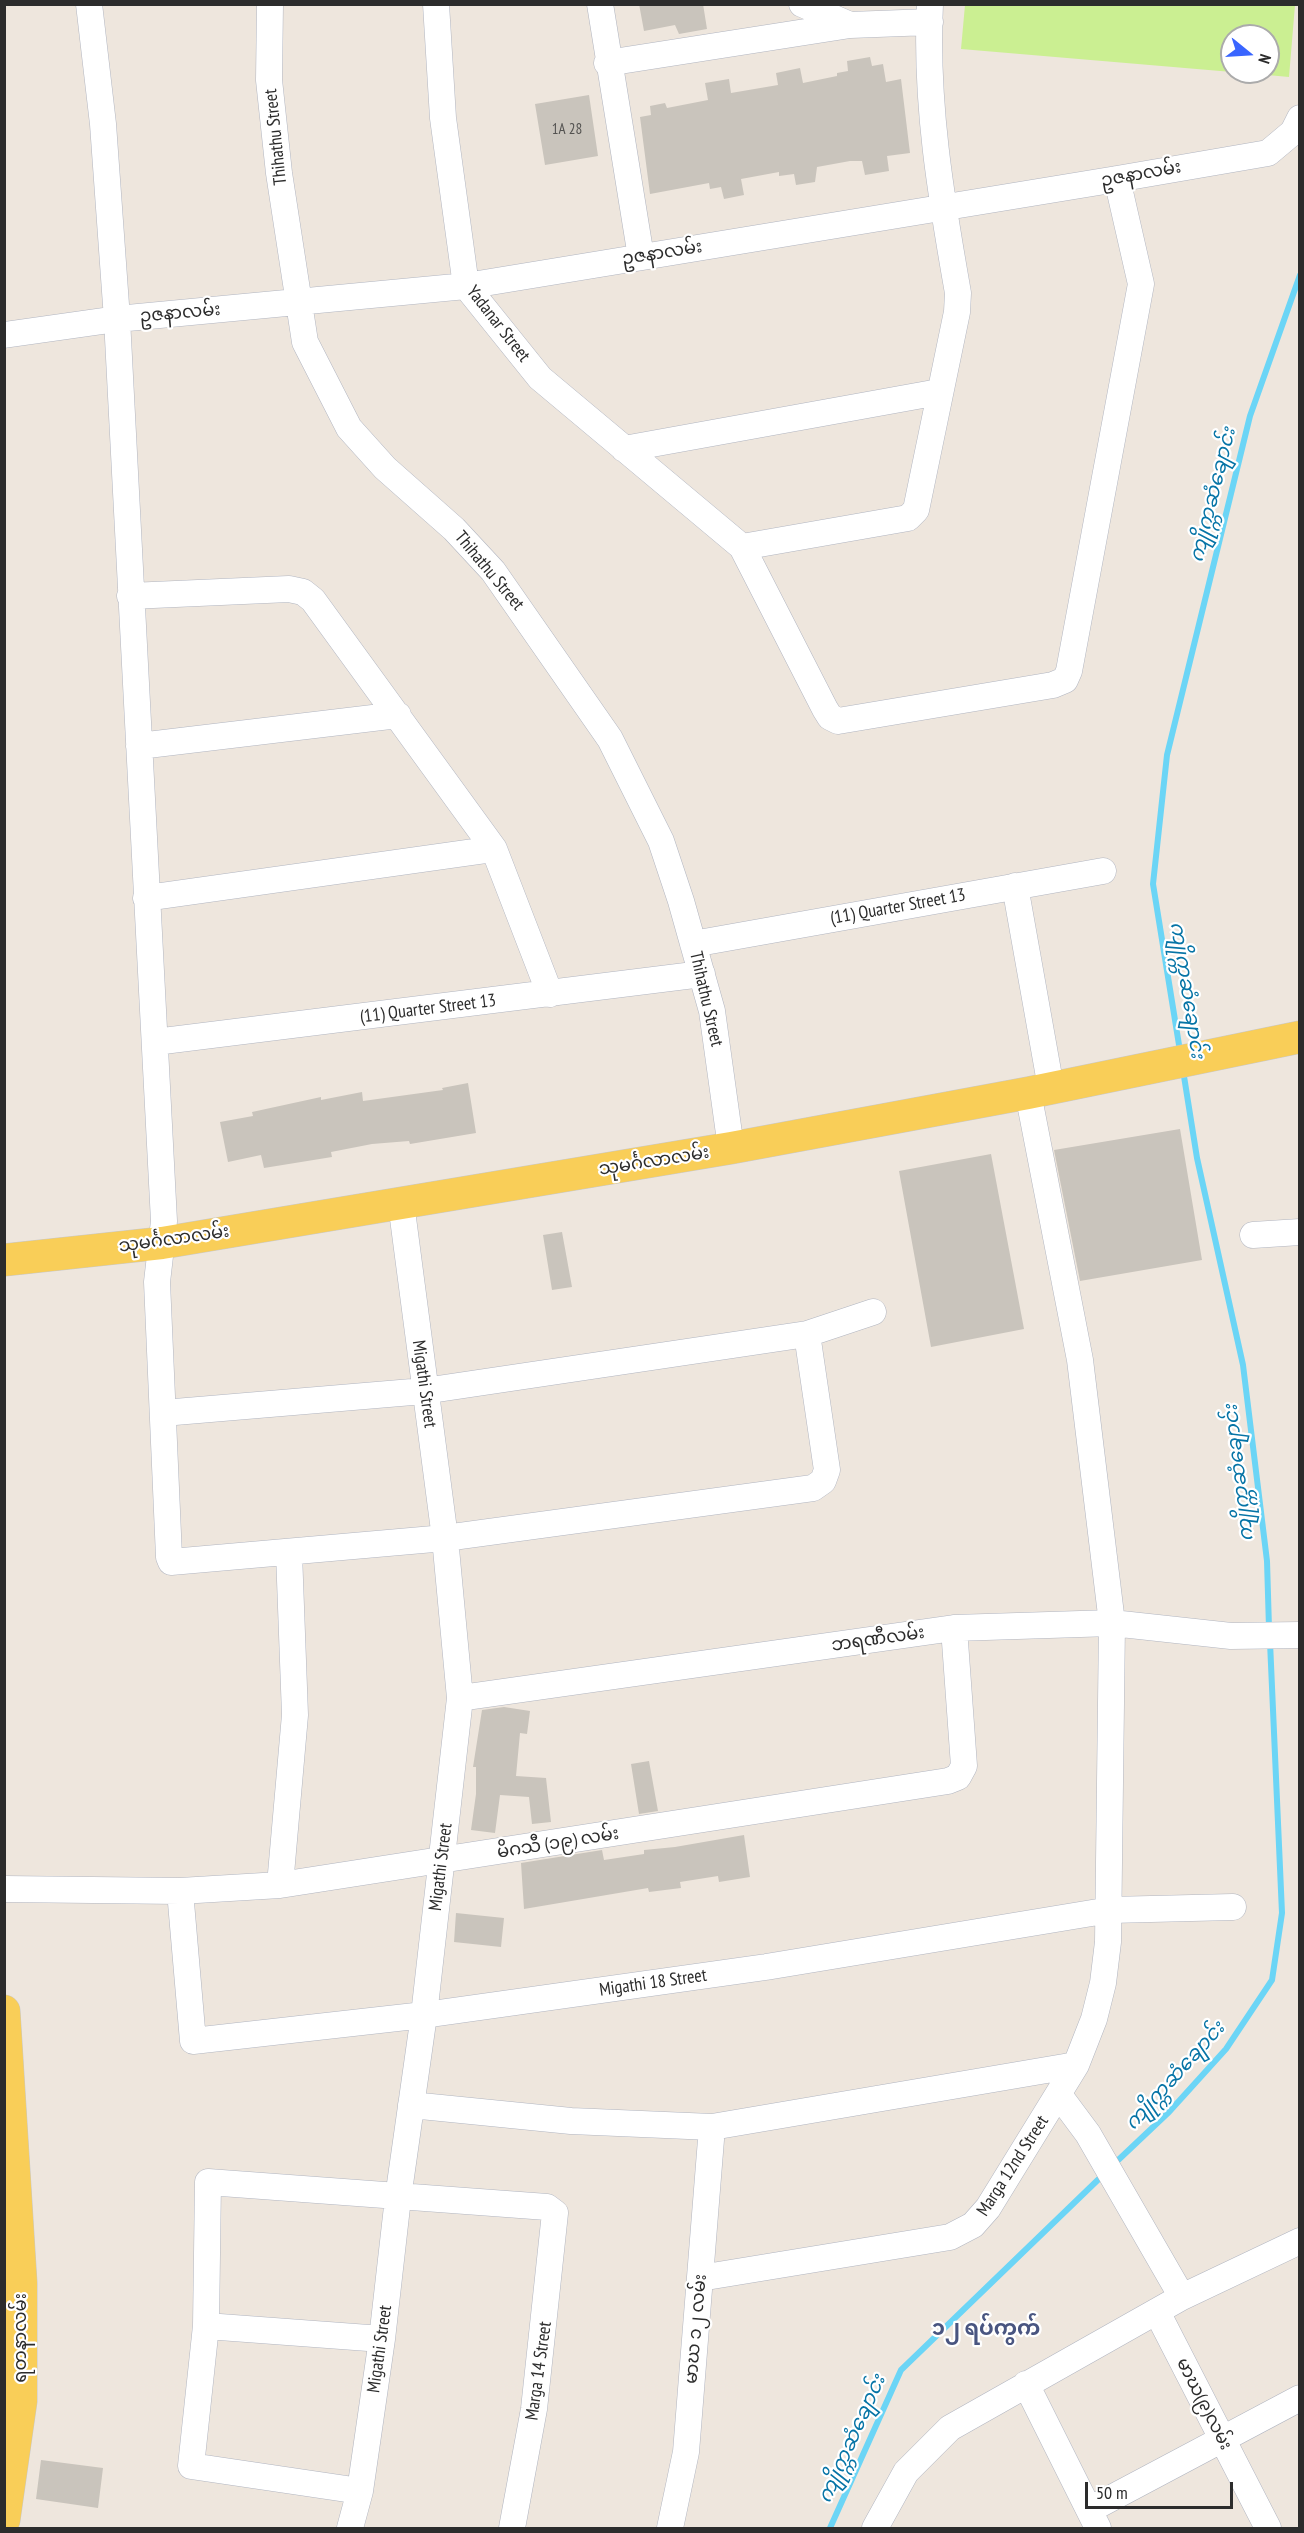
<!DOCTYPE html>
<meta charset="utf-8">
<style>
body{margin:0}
#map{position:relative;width:1304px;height:2533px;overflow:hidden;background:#eee6dd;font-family:"PT Sans Narrow",sans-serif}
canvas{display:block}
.frame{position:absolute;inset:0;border:6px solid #2c2c2c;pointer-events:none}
.north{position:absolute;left:1220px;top:24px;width:60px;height:60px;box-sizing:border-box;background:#fff;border:2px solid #ababab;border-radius:50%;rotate:108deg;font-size:16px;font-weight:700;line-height:24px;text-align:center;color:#2c2c2c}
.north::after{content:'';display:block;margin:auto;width:21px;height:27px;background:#3965ff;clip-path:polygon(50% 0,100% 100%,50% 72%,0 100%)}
.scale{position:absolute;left:1085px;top:2482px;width:148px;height:27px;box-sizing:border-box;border:3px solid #2c2c2c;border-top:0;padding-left:8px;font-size:18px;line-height:21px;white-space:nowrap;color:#2c2c2c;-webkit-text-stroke:4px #fff;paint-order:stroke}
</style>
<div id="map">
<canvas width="1304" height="2533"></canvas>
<div class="frame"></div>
<div class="north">N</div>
<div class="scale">50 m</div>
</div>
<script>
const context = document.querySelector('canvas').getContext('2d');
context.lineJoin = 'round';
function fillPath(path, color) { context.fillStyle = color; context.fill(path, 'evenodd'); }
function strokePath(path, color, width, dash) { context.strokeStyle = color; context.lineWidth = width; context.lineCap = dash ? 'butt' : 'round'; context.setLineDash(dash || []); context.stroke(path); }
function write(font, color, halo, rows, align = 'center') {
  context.font = font + ' "PT Sans Narrow","Noto Sans Myanmar",sans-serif'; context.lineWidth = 4.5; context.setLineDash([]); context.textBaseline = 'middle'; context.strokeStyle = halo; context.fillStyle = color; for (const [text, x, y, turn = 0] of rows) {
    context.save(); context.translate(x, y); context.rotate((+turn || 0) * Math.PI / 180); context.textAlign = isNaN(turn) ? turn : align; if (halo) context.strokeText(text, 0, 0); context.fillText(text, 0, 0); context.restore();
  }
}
const pitch = new Path2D(`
 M965,5H1295L1289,77L1235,72H1268V36H1232V72L961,49Z`);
const stream = new Path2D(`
 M1180,1051L1153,884L1167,755L1250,416L1300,275
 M1183,1070L1197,1158L1243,1365L1267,1561L1269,1628
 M1114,2164L1169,2112L1226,2049L1272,1980L1282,1913L1270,1642
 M830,2528L901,2370L1104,2174`);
const building = new Path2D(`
 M639,4H703L707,29L679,34L675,25L644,31Z
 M870,57L872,66L883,64L886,82L901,79L910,153L887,156L889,171L865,175L862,161H850L817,167L815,182L796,185L794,174L779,176V172L741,179L744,195L724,199L721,187L710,189L709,183L650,194L640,117L651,115L650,106L665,103L667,108L708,100L705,83L729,79L731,93L778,85L776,73L800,68L803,83L837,76V73L848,71L847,61Z
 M589,95L598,156L545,165L535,104Z
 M468,1083L476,1133L410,1144L409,1141L372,1144L331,1152L332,1157L264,1168L261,1155L228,1162L220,1122L253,1116L252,1112L321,1097V1100L362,1092L363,1101L443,1090L442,1088Z
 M1180,1129L1202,1260L1080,1281L1054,1150Z
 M991,1154L1024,1329L931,1347L899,1171Z
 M562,1232L572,1287L552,1290L543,1235Z
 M504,1707L530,1711L527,1734L520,1733L516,1776L546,1778L551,1822L532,1824L529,1797L500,1795L495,1833L471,1830L476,1794V1767H473L482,1710Z
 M649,1761L658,1811L639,1814L631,1764Z
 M744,1835L750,1877L719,1882L718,1876L680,1882L681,1888L649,1892L648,1888L524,1909L521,1863L602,1850L604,1860L644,1854V1850L675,1847Z
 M456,1913L504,1918L501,1947L454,1942Z
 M41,2460L103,2468L98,2508L36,2499Z`);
const minor = new Path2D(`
 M89,4L103,124L117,319L164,1221L157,1282L169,1557L171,1562L445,1538L813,1488L823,1481L827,1470L807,1334
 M270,4L269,80L279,173L305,342L349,428L385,468L454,529L493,571L610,739L661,841L681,901L712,1011L731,1148
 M436,4L443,118L466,286L540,378L742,547L825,709L830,717L838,721L1053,685L1065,680L1069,671L1141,284L1117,179
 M600,4L641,257
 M802,4L850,25
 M607,63L850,25L930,22
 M4,335L117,319L466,286L1117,179L1268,153L1293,132L1300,118
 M624,449L939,392
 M742,547L908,518L916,510L957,312L958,293C941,197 925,102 930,4
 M130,596L289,589L303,592L313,600L494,849L550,994
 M139,746L398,715
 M1015,886L1051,1088
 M146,898L494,849
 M693,944L1103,871
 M155,1042L702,974
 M1253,1235L1300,1232
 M163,1413L424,1391L807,1334L873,1312
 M460,1698L954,1628L1112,1623L1231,1636L1300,1635
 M280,1885L295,1715L289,1553
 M4,1889L180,1891L280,1885L948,1781L958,1777L964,1766L954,1628
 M180,1891L193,2041L424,2015L766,1967L1110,1910L1233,1907
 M1059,2095L1088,2134L1182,2297
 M411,2105L571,2121L712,2127L1076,2065
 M700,2278L950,2237L973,2225L988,2208L1076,2065L1094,2019L1103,1983L1108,1942L1112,1623L1080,1360L1028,1093
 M1157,2312L1268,2528
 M206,2326L382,2339
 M1026,2384L1098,2528
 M360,2491L191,2466L206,2326L208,2182L547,2207L555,2213L534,2409L512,2528
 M1089,2510L1300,2398
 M350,2528L360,2491L382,2339L398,2198L424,2015L460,1698L445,1538L401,1203
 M670,2528L686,2452L712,2127
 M875,2528L906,2472L950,2428L1182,2297L1300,2241`);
const major = new Path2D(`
 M4,1260L162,1243L731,1148L1028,1093L1300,1037
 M4,2011L21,2283V2401L4,2520`);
const numberNames = [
 ["1A 28",567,130]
];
const streetNames = [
 ["Thihathu Street",276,137,-96],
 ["ဥဇနာလမ်း",1141,174,-10],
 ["ဥဇနာလမ်း",662,253,-9],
 ["ဥဇနာလမ်း",180,313,-5],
 ["Yadanar Street",498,324,52],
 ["Thihathu Street",489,571,50],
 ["(11) Quarter Street 13",898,907,-10],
 ["Thihathu Street",706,999,77],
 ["(11) Quarter Street 13",428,1009,-7],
 ["သုမင်္ဂလာလမ်း",654,1161,-9],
 ["သုမင်္ဂလာလမ်း",174,1239,-8],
 ["Migathi Street",424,1384,82],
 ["ဘရဏီလမ်း",878,1639,-8],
 ["မိဂသီ (၁၉) လမ်း",558,1843,-9],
 ["Migathi Street",441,1867,-83],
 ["Migathi 18 Street",653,1983,-8],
 ["Marga 12nd Street",1013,2166,-57],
 ["မာဃ ၁၂ လမ်း",696,2329,-85],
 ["ရတနာလမ်း",21,2338,-90],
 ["Migathi Street",380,2349,-82],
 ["Marga 14 Street",539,2371,-82],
 ["မာဃ(၉)လမ်း",1204,2404,63]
];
const waterNames = [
 ["ကျိုက္ကဆံချောင်း",1213,495,-76],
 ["ကျိုက္ကဆံချောင်း",1187,990,81],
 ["ကျိုက္ကဆံချောင်း",1239,1473,-97],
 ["ကျိုက္ကဆံချောင်း",1175,2076,-48],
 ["ကျိုက္ကဆံချောင်း",852,2439,-66]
];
const quarterNames = [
 ["၁၂ ရပ်ကွက်",986,2329]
];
fillPath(pitch, '#cbef92');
strokePath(stream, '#6bd5f6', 6);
fillPath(building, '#c9c4bc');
strokePath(minor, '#b1b5c0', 27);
strokePath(major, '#c8c8c8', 33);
strokePath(minor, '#fff', 26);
strokePath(major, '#f9ce58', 32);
write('15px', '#535250', null, numberNames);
write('18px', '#2c2c2c', '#fff', streetNames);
write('italic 20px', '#0674a6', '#fff', waterNames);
write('bold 21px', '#495580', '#fff', quarterNames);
</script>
